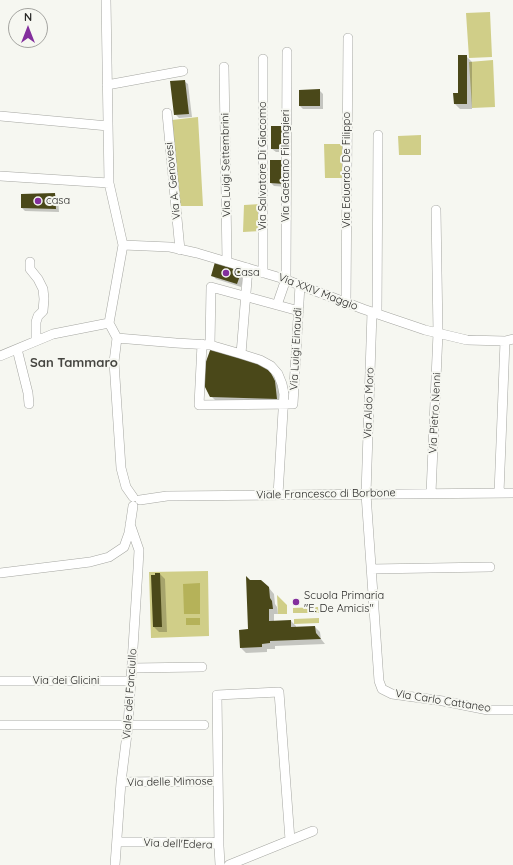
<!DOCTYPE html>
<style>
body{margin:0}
#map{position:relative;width:513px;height:865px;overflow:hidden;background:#f6f7f1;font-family:Quicksand,sans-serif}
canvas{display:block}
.north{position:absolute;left:8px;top:8px;width:40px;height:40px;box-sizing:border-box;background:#f6f7f1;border:1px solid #a4a4a0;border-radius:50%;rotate:0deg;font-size:11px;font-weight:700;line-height:16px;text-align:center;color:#282826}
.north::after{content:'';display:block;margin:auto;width:14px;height:18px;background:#832f9d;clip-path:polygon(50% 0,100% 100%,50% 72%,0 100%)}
</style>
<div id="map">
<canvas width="513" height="865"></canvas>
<div class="north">N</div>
</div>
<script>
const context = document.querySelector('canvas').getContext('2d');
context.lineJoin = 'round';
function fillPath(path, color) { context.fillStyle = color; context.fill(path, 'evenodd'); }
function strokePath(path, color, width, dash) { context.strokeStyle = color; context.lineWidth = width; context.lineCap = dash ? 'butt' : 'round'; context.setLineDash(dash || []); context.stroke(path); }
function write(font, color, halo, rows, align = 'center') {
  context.font = font + ' Quicksand,sans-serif'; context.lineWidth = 4; context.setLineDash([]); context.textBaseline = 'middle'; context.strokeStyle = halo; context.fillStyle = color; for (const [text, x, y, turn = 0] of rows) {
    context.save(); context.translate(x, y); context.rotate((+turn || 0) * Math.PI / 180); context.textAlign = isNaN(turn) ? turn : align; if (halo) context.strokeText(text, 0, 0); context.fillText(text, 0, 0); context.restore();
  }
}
const green = new Path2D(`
 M490,12L492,57L469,58L466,13Z
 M493,60L495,107L472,108L469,62Z
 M198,117L203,206H180L172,120Z
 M421,135V155H399L398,136Z
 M324,144H343V178H325Z
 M261,204V231L243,232L244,205Z
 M208,571L209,636L151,638L149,572Z
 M277,595L287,605V614H278Z
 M318,607L319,613H293V608Z
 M319,618V623L294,624V619Z`);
const water = new Path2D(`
 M200,583V614H184L183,584Z
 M186,618H200V625H186Z`);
const shadow = new Path2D(`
 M466,56L472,62V109H460L455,104L459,94Z
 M184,81L188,84L192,117L179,118L175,114Z
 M319,90L323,94V109H303L300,106Z
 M272,127L288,152H276L272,149Z
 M271,161L288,187L274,186L271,183Z
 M54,194L58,198L59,212L25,211L22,208Z
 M241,270L245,274L241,287L216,279L212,275Z
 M266,369L278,382L284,406L219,404L211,396Z
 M160,574L165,579L167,632H159L154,627Z
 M250,581L269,588L274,594L275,604L277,607L278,614H274V622L291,621L296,626V628L315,627L320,632L321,639L325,644L275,646V649H267V652L246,653L241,648L250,630Z`);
const building = new Path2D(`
 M458,55H467V104H454L453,93H458Z
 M185,80L189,114L174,115L170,81Z
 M320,89V106H299V90Z
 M271,126H285V149H271Z
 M270,160H285V184L270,183Z
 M55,193L56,209L21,208V194Z
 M215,262L242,270L237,284L211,276Z
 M212,345L260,364L267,369L271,373L275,381L277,399L210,397L203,383L204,367Z
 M155,573H160L162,627H153L151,575H155Z
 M246,576L250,580H261L269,587L270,598L272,601L273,609H269V621L291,620V627L315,626L316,633L321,639L270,641V643L262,644V647L240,648L239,630L248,629Z`);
const minor = new Path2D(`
 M106,0L109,183L123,245L109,323L117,338
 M263,59V273
 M224,67L227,262
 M107,85L183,71
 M167,113L180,250
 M0,116L108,126
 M0,176L109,183
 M123,245L170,247L197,253L281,278L363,309L425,330L467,340L505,341L513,339
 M30,262V269L38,279L43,289L44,299L43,311L38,316L36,322V341
 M346,303L348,38
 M277,305L286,279L287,52
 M372,312L366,494L379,681L382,689L392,694L443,701L488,710H513
 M377,314L378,135
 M117,338L176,343L210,345L241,354L260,360L271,366L278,374L282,384L284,394L278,495
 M117,338L114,362L121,468L126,487L133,497
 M202,344L199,405L293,404L300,285
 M210,345L211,287L299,311
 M17,349L28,393L29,404
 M241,354L248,268
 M0,356L53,334L109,323
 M431,493L438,333L436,210
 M499,493L505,341
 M140,500L167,496L513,493
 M371,569L490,567
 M0,573L90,562L109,557L124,547L129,533L133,506
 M132,668L202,667
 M0,681H131
 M0,725H204
 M121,782L218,781
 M117,842H212L219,846L220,865
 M219,846L217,695L279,692L290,840
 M115,865L121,782L128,726L138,569L139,550L130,524
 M229,865L313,831`);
const markers = [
 [38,201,4,"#832f9d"],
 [226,273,4,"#832f9d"],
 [296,602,4,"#832f9d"]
];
const streetNames = [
 ["Via Luigi Settembrini",226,165,-91],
 ["Via Salvatore Di Giacomo",263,166,-90],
 ["Via Gaetano Filangieri",286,166,-90],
 ["Via Eduardo De Filippo",347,170,-90],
 ["Via A. Genovesi",173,181,-96],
 ["Via XXIV Maggio",318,292,21],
 ["Via Luigi Einaudi",296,349,-87],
 ["Via Aldo Moro",369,403,-88],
 ["Via Pietro Nenni",435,413,-87],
 ["Viale Francesco di Borbone",326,494,-1],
 ["Via dei Glicini",66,681],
 ["Viale del Fanciullo",130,694,-86],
 ["Via Carlo Cattaneo",443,701,9],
 ["Via delle Mimose",170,782,-1],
 ["Via dell'Edera",178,844,2]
];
const poiNames = [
 ["casa",46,201],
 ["Casa",234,273],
 ["Scuola Primaria",304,596],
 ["\"E. De Amicis\"",304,609]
];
const quarterNames = [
 ["San Tammaro",74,363]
];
fillPath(green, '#d0ce88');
fillPath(water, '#b5b259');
fillPath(shadow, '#0003');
fillPath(building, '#4a4819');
strokePath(minor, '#a5a6a1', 10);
strokePath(minor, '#fff', 9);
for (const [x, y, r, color] of markers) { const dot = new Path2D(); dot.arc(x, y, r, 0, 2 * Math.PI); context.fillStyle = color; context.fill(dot); strokePath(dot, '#f6f7f1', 1.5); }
write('11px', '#282826', '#f6f7f1', streetNames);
write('11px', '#282826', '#f6f7f1', poiNames, 'left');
write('bold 13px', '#454540', '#f6f7f1', quarterNames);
</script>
